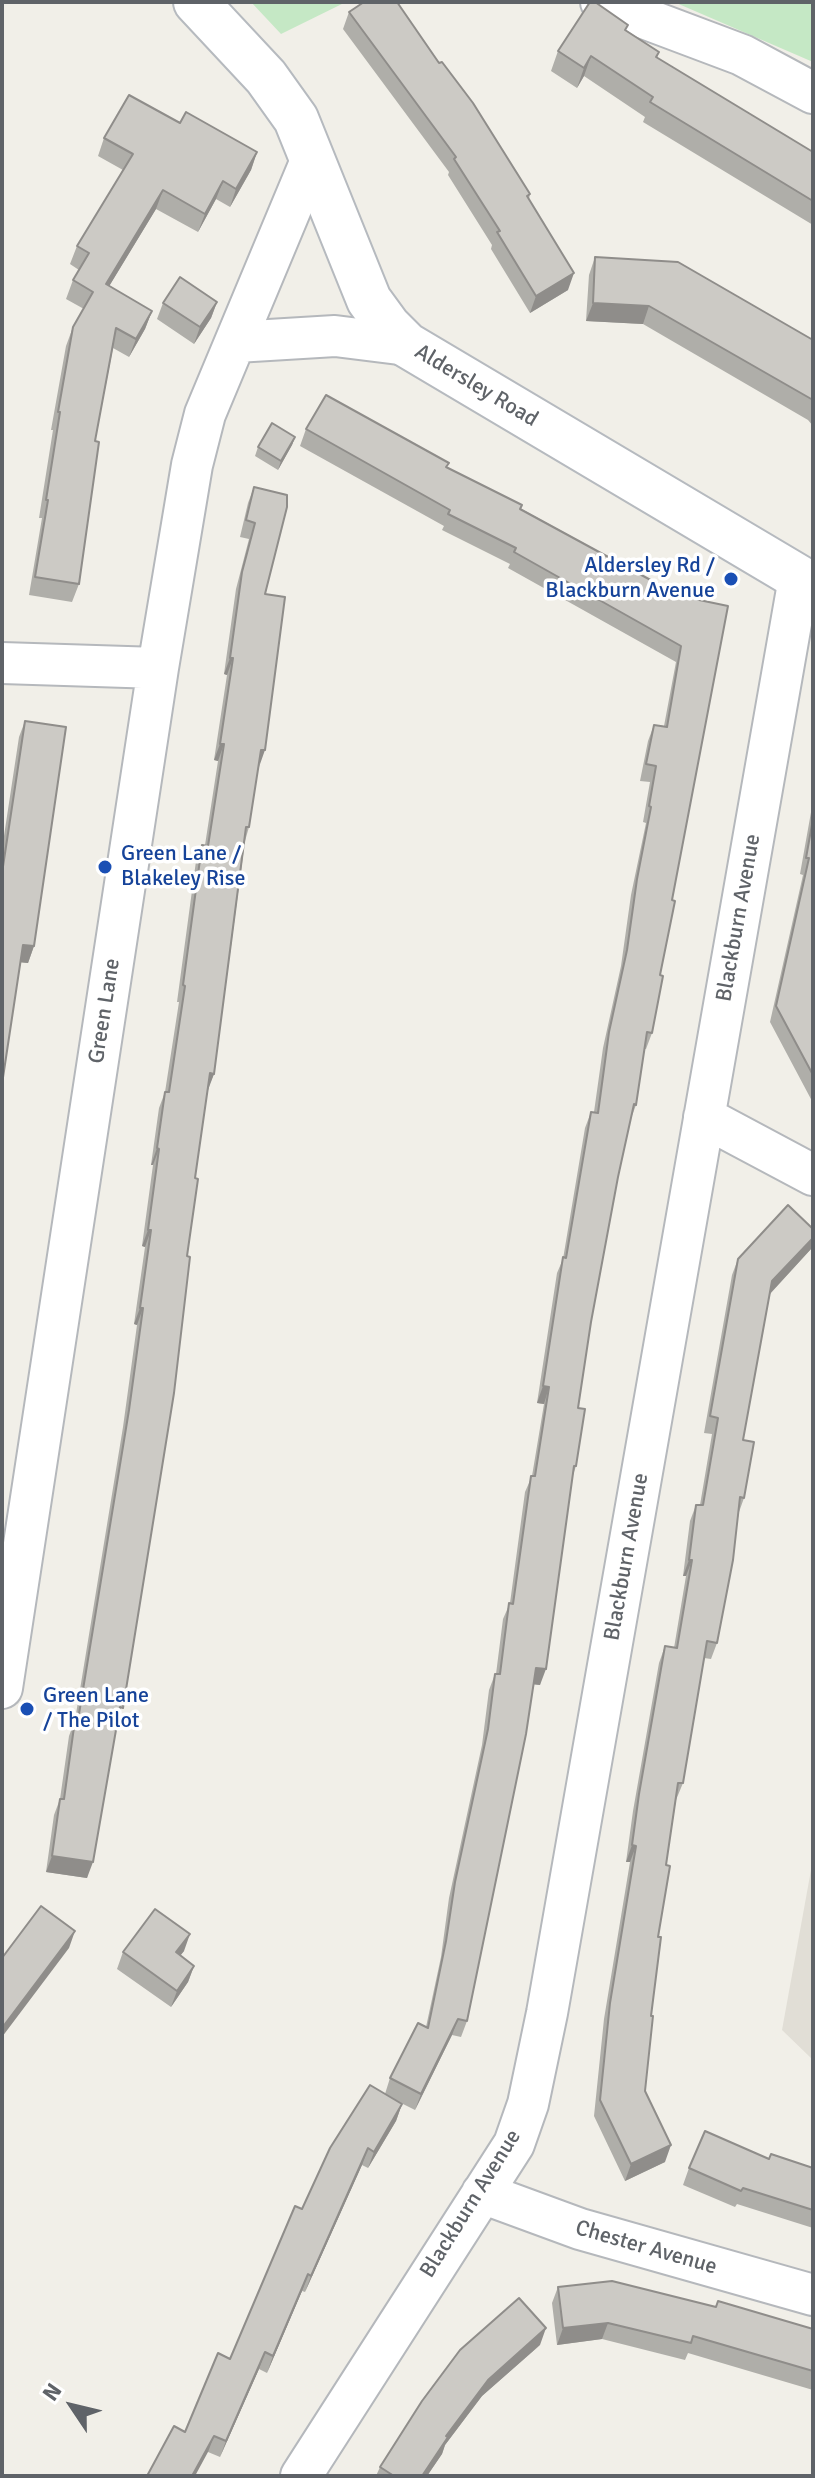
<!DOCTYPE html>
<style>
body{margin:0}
#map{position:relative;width:815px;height:2478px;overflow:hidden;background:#f1efe8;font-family:Signika,sans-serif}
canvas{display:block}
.frame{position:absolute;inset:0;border:4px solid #5f6368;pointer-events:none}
.north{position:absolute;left:32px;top:2366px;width:80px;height:80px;-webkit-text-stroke:6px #fff;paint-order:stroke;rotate:305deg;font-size:22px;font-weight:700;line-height:32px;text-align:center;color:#5f6368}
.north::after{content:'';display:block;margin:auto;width:28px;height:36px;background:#5f6368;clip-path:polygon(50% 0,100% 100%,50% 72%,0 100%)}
</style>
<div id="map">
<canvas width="815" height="2478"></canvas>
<div class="frame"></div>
<div class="north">N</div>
</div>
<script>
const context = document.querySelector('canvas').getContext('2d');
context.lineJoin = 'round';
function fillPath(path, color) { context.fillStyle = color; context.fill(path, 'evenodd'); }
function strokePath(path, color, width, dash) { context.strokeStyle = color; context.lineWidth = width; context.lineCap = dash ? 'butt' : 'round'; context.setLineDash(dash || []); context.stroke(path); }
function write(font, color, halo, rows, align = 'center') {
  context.font = font + ' Signika,sans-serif'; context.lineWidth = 7; context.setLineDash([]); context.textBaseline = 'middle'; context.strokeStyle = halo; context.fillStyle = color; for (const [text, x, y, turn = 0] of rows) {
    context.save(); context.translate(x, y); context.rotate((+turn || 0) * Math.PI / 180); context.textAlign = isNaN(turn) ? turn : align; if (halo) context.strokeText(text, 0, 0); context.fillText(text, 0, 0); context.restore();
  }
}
const education = new Path2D(`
 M813,1859V2059H812L782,2030Z`);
const green = new Path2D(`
 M251,2H346L281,34Z
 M674,2H813V62Z`);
const street = new Path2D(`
 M601,2L742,55L813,93
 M236,342L335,336L407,345
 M2,663L158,668
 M704,1117L813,1175
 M2,1688L158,668L192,465L205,414L312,158
 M482,2193L580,2229L813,2295
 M301,2476L514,2144L528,2104L547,2013L799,578`);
const secondary = new Path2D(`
 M196,2L266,77L296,119L369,300L388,326L407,345L813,586`);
const wall = new Path2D(`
 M349,12L530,194L529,199L568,290L530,313L491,249L492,245L448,175L449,172L343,29Z
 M626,30L659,52L657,58L813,152V225L643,122L645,117L584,76L577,88L551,71L558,51Z
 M180,123L257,152L251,170L230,207L216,199L198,232L156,209L109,286L152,311L145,329L129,357L113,348L95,441L79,584L72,602L29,595L42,518H39L53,430H51L66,346L73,327L84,309L66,299L73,280L79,270L70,264L77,246L123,170L98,156L104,138Z
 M595,257L813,340V426L808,420L643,324L586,321L589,275Z
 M217,302L211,318L194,344L157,319L163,303Z
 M306,429L447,468L680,596L728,606L672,900L660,975L652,1033L646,1049H644L636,1105L630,1121L618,1177L591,1322L578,1408L576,1466L572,1478L540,1685L534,1684L467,2021L461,2037L452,2035L415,2110L393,2099L402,2104L396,2121L368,2168L362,2165L305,2292L302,2291L267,2373L259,2369L220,2457L208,2452L185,2432L230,2359L302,2209L385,2094L390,2078L426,2027L441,1957L449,1898L482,1745L489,1690L495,1674H496L503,1619L510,1603L525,1492L532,1476L544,1404L537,1403L557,1273L563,1259L585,1128L591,1112H594L603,1048L621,966L631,895L646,823L643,822L650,782L640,781L648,741L654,725L664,726L676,662L508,568L510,564L442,530L444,526L300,446Z
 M295,437L292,445L278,470L255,456L258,447Z
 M254,487L265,594L258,767L249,827L245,841L214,1074L207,1090L117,1724L87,1878L46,1872L54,1815L60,1799L69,1736L75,1720L123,1427L137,1325L134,1324L145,1247L142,1246L153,1165H151L159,1108L165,1092L179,1002H177L196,861L202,845H205L218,761L214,760L227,675L224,674L236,589L249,539L240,537L248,503Z
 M25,721L34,946L28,963L20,962L2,1084V849L19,737Z
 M813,801V1100L812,1101L770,1022L803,875L800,874Z
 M813,1229V1245L811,1249L770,1294L743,1440L744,1498L739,1512L717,1643L711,1659L704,1658L683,1783L676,1800L666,1865L658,1937L651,2016L645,2091L665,2162L625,2181L594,2116L604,2019L630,1862H626L633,1811L659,1663L665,1646L674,1648L686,1576H683L690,1521L696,1505H700L712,1434L704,1433L732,1275L738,1259Z
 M184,1951L180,1955L194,1966L188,1982L171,2007L117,1969L123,1952Z
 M689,2168H813V2228L737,2204L735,2207L683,2185Z
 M558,2287L716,2307L813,2329V2390L688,2353L685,2360L602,2339L557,2345L552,2303Z
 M540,2345L482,2396L445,2445L442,2454L427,2476H376L380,2467Z`);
const shadedWall = new Path2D(`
 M591,56L584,76L577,88L584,68Z
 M257,152L251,170L230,207L236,189Z
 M223,181L216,199L198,232L205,214Z
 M163,190L156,209L99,303L106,284Z
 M574,273L568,290L530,313L536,296Z
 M217,302L211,318L194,344L200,327Z
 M593,303L649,306L643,324L586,321Z
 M152,311L145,329L129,357L136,339Z
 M295,437L292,445L278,470L281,461Z
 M230,658H233L227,675L224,674Z
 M220,744H224L218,761L214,760Z
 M261,750H265L259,767Z
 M23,945L34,946L28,963L17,962Z
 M210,1073L214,1074L208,1090H204Z
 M157,1148L159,1149L153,1165H151Z
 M148,1230H151L145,1247L142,1246Z
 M813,1238V1245L811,1249L766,1298L772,1281Z
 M140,1308H143L137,1325L134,1324Z
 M543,1386L549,1387L544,1404L537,1403Z
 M689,1560H692L686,1576H683Z
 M536,1668L546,1669L540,1685L530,1684Z
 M632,1845L636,1846L630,1862H626Z
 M52,1856L93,1862L87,1878L46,1872Z
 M75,1931L69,1948L2,2037V2028Z
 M190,1934L184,1951L170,1969L176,1952Z
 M194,1966L188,1982L171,2007L177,1991Z
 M458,2019L452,2035L415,2110L421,2094Z
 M402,2104L396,2121L368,2168L374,2152Z
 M671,2145L665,2162L625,2181L631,2164Z
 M368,2148L362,2165L305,2292L311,2276Z
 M308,2274L302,2291L267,2373L273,2356Z
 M608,2323L602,2339L557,2345L563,2328Z
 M546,2328L540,2345L482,2396L445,2445L442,2454L427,2476H422L446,2436L488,2380Z
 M265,2352L259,2369L220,2457L226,2441Z
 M214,2436L208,2452L195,2476H192Z`);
const building = new Path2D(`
 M364,2H397L439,63L442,62L473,103L530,194L527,196L574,273L536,296L497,232L500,231L454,159L456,157L349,12Z
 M590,2H595L628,25L625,30L659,52L656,57L813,152V201L650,102L653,97L591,56L584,68L558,51Z
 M129,95L180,123L186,112L257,152L236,189L223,181L205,214L163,190L106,284L152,311L136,339L116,328L95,441L99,442L79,584L35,577L48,500H46L60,412H58L73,327L93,292L73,280L89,253L77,246L133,154L104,138Z
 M595,257L678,262L813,340V400L649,306L593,303Z
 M180,277L217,302L200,327L163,303Z
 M326,395L449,463L446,467L522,505L520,509L680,596L728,606L672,900L675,901L660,975L663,976L652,1033L647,1032L636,1105L634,1104L618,1177L591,1322L578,1408L585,1409L576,1466H574L546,1669L536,1668L526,1734L467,2021L458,2019L421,2094L390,2078L418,2023L428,2028L446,1941L455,1882L488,1729L495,1674H500L509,1603L513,1604L531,1476H535L549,1387L543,1386L563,1257L566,1258L591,1112L598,1113L609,1032L627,950L637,879L651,807L649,806L656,766L646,764L654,725L667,727L681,646L514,552L516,548L448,514L450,510L306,429Z
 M272,423L295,437L281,461L258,447Z
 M254,487L287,495V507L265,594L285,597L265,750H261L249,827H246L214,1074L210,1073L195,1178L198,1179L187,1256L190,1257L174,1393L123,1708L120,1707L93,1862L52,1856L60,1799H64L75,1720H78L129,1410L143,1308H140L151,1230H148L159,1149L157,1148L165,1092H169L185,986L183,985L202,845L208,846L224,744H220L233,658H230L242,572L255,523L246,520Z
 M25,721L66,727L34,946L23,945L2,1084V873Z
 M813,819V1075L776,1006L809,858H806Z
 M788,1205L813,1229V1238L772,1281L743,1440L754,1442L744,1498L740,1497L733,1560L717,1643L707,1641L683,1783H678L666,1865L670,1866L658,1937H661L651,2016H653L645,2091L671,2145L631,2164L600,2100L610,2003L636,1846L632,1845L639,1794L665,1646L677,1648L692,1560H689L696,1505H703L718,1418L710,1416L738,1259Z
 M41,1906L75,1931L2,2028V1958Z
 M155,1909L190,1934L176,1952L194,1966L177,1991L123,1952Z
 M370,2085L402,2104L374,2152L368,2148L311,2276L308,2274L273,2356L265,2352L226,2441L214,2436L192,2476H147L174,2426L185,2432L218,2353L230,2359L295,2206L302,2209L330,2148Z
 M705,2131L769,2159L771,2154L813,2168V2210L743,2188L741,2191L689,2168Z
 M612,2281L716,2307L718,2301L813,2329V2371L693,2336L691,2343L608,2323L563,2328L558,2287Z
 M519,2298L546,2328L488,2380L446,2436L448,2437L422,2476H394L380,2467L422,2401L460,2350Z`);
const markers = [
 [731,579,8,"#1a4fb4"],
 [105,867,8,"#1a4fb4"],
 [27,1709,8,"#1a4fb4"]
];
const streetNames = [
 ["Aldersley Road",476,386,31],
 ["Blackburn Avenue",739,918,-80],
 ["Green Lane",105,1011,-81],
 ["Blackburn Avenue",627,1557,-80],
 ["Blackburn Avenue",471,2204,-58],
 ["Chester Avenue",646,2248,16]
];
const transitNames = [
 ["Aldersley Rd /",715,566,"right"],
 ["Blackburn Avenue",715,591,"right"],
 ["Green Lane /",121,854],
 ["Blakeley Rise",121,879],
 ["Green Lane",43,1696],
 ["/ The Pilot",43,1721]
];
fillPath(education, '#e1ded6');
fillPath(green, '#c5e8c5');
strokePath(street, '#b5b8bc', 44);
strokePath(secondary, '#b6babf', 48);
strokePath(street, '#fff', 40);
strokePath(secondary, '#fff', 44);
fillPath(wall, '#afaea9');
fillPath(shadedWall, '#8f8d8a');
fillPath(building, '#cccac5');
strokePath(building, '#8f8d8a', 2);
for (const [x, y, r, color] of markers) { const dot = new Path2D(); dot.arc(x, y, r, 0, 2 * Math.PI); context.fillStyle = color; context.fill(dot); strokePath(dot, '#fff', 3); }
write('22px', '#5f6368', '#fff', streetNames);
write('22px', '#164399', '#fff', transitNames, 'left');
</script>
